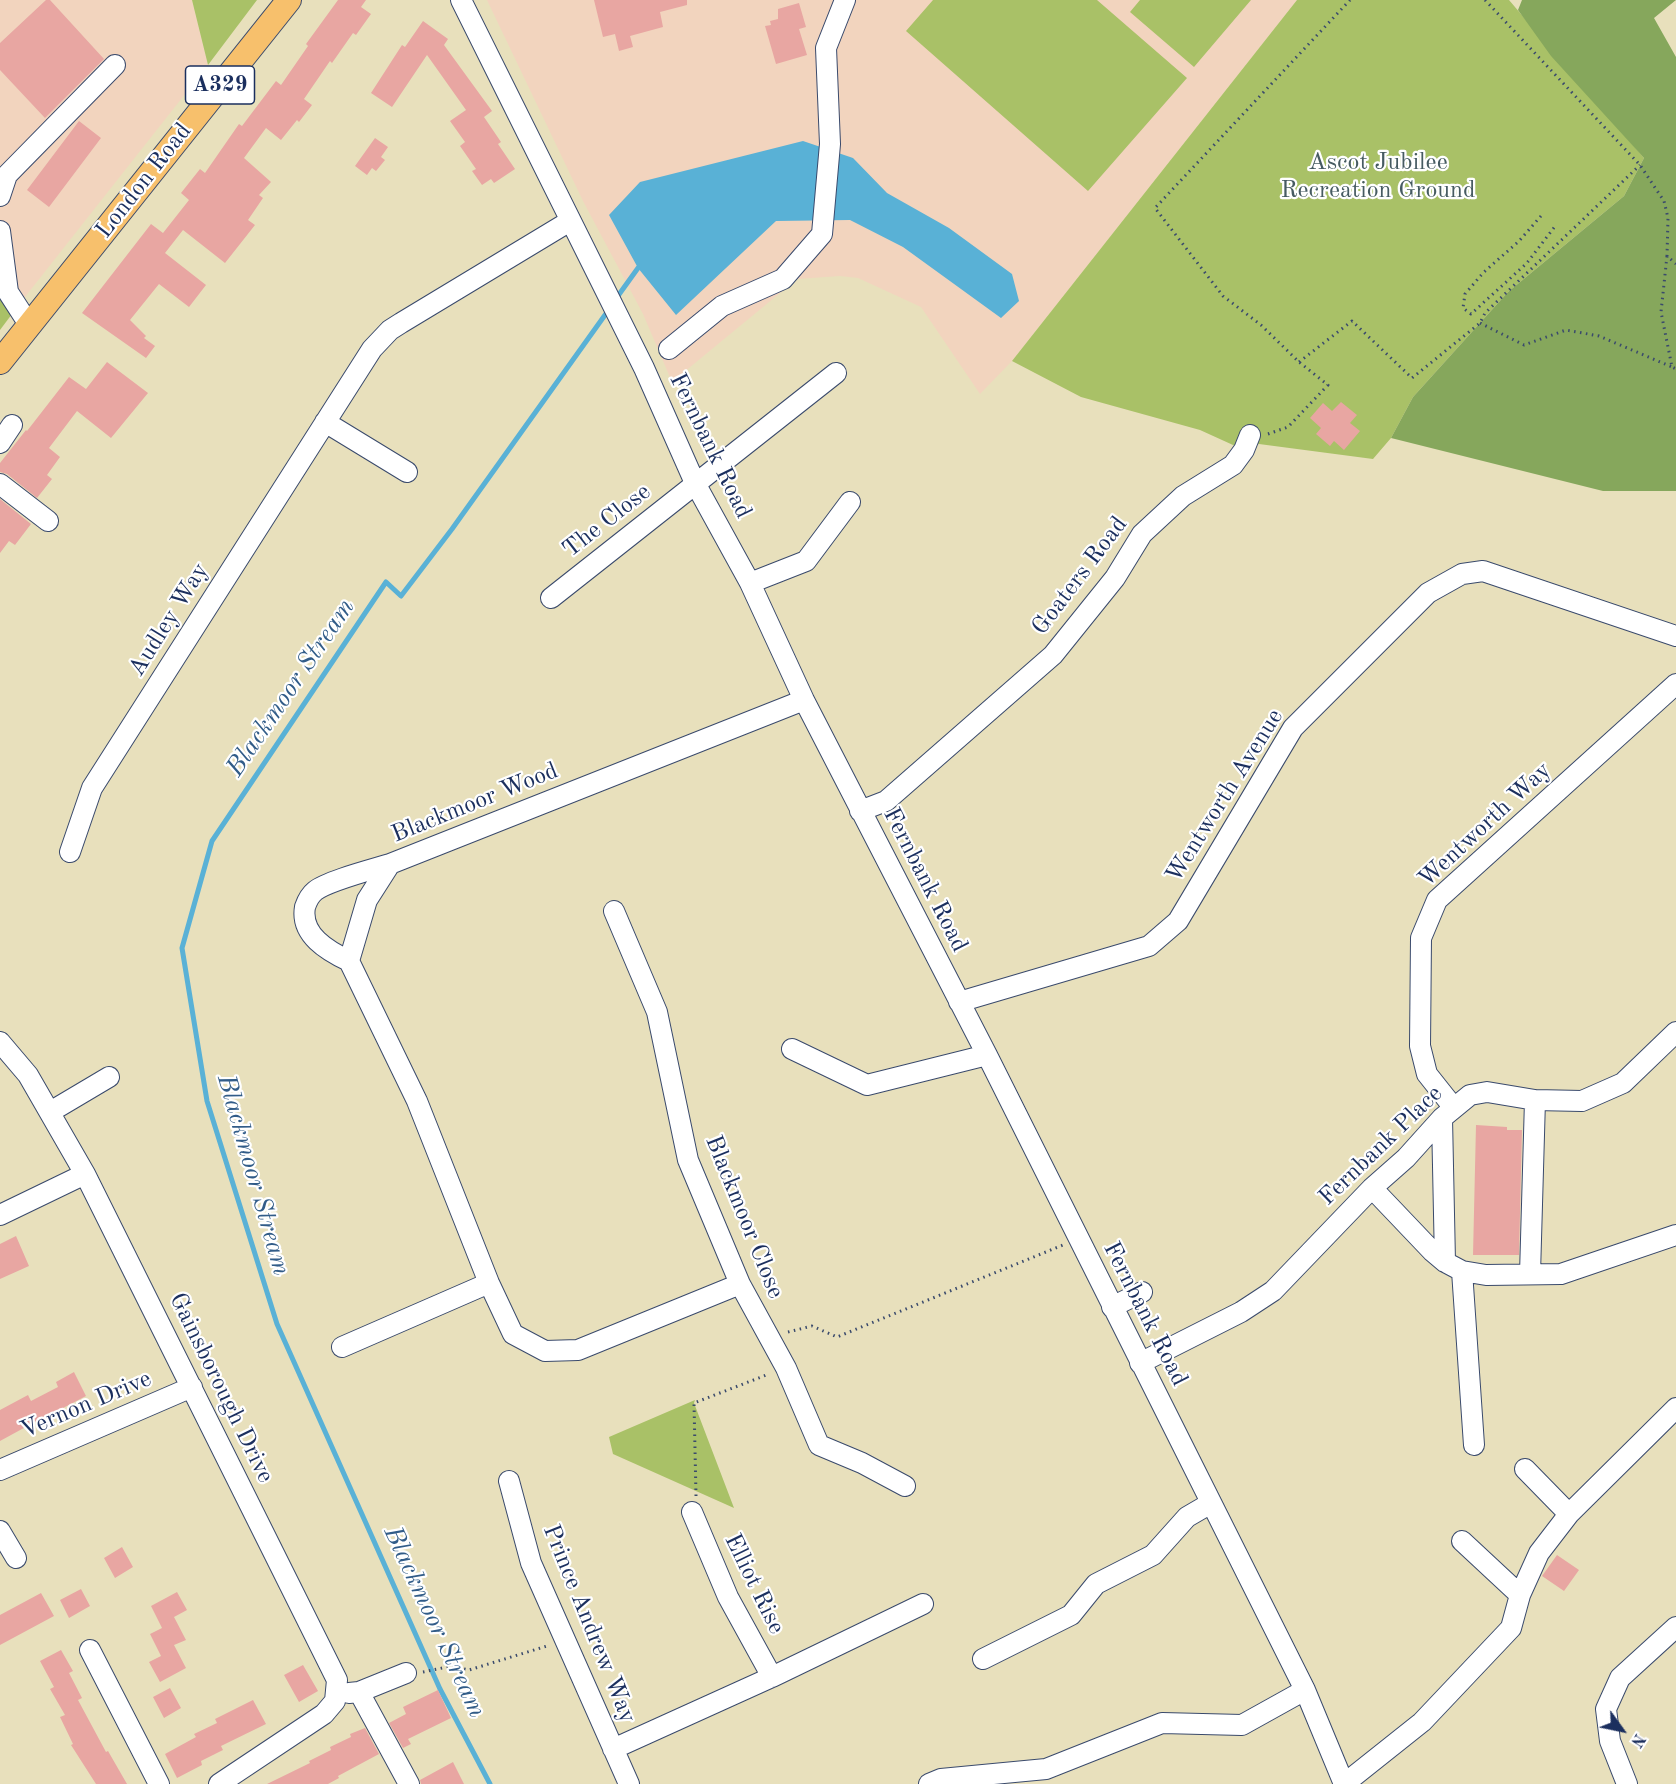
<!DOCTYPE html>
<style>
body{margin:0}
#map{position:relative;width:1676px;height:1784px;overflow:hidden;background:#e8e0bc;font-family:"Old Standard TT",serif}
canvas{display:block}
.north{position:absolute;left:1592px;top:1700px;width:60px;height:60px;-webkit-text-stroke:4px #fff;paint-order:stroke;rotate:123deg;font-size:16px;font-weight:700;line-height:24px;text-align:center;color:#1b2f5e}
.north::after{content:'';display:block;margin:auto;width:21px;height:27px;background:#1b2f5e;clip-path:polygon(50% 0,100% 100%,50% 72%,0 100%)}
</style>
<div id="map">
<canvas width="1676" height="1784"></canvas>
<div class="north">N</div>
</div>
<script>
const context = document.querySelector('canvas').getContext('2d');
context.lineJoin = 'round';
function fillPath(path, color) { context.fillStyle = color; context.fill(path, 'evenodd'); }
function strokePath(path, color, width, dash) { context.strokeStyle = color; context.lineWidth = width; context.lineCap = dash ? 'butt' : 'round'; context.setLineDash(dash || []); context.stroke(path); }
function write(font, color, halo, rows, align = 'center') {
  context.font = font + ' "Old Standard TT",serif'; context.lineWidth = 4.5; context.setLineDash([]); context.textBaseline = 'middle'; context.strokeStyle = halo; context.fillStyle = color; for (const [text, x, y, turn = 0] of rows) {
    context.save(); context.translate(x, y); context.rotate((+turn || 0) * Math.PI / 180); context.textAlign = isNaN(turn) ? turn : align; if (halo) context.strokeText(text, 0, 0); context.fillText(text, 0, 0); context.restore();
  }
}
const built = new Path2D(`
 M0,0H192L208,65L21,302L0,248Z
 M487,0H1297L1012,361L980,394L921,307L858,278L840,276L797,279L672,382L643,314L583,201Z`);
const green = new Path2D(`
 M192,0H257L208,65Z
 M933,0H1097L1187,78L1088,191L906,31Z
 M1140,0H1251L1194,67L1130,12Z
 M1297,0H1509L1644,158L1624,196L1508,292L1413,397L1391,438L1373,459L1259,444L1244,450L1200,430L1081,397L1012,361Z
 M0,249L21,302L0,330Z
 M695,1400L694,1403L734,1508L613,1454L609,1437Z`);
const forest = new Path2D(`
 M1522,0H1676L1654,18L1676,57V491H1603L1391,438L1413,397L1508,292L1624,196L1644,158L1551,56L1518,10Z`);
const water = new Path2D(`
 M803,141L853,158L887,193L949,228L1012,274L1019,301L1001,318L903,247L850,220L776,221L676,315L638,268L609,215L640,182Z`);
const stream = new Path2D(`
 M615,300L638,268
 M490,1784L440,1689L277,1324L207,1101L182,948L212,841L386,582L401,596L452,529L610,308`);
const building = new Path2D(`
 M46,0H50L104,59L45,118L0,70V43Z
 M338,0H366L361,7L371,14L356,35L353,33L332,63L330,61L304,99L312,105L299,122L297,120L281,140L266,128L244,158L271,182L259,195L263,198L248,220L255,225L225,263L183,230L165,253L206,285L189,307L159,284L130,320L146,336L144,338L155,346L146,358L82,313L151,224L163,233L189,200L181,193L200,169L205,173L239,124L242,126L276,81L281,85L308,46L306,44Z
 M594,0H687V5L660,12L663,27L630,36L633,47L619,51L615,34L603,37Z
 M799,3L806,27L799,29L807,55L776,64L765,26L771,25L770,21L778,19V9Z
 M423,21L448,39L444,45L492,111L484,117L501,142L498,144L515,169L494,183L491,179L482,185L472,171L476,169L460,146L465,142L450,121L466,110L427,55L392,107L371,93L402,45L405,47Z
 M79,121L101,138L49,207L27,190Z
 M375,138L388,147L381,157L385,160L376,171L372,168L367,175L355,166Z
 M107,362L148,393L111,438L77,411L49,448L60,457L47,475L52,479L37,498L7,474L0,472V463L26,430L27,431L69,377L86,389Z
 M1341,402L1357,415L1350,423L1360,431L1344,450L1334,441L1330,446L1316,434L1321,428L1310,418L1323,403L1332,411Z
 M0,499L31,524L15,545L9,541L0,553Z
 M1476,1125L1507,1127V1130H1522L1519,1255H1473Z
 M16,1236L29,1266L0,1279V1244Z
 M74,1372L86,1396L63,1408L65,1413L47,1423L44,1417L0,1441V1410L28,1395L31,1401L58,1387L56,1382Z
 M122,1547L133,1567L115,1578L104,1558Z
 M1557,1555L1579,1570L1564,1591L1542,1576Z
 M81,1589L90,1606L69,1618L60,1600Z
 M177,1592L187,1610L174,1617L186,1640L174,1645L186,1668L160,1682L149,1662L161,1656L150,1634L162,1628L151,1606Z
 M41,1593L54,1616L0,1645V1615Z
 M61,1650L73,1671L69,1673L82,1698L78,1700L106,1752L108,1751L127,1784H96L71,1745L73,1744L60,1717L65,1715L50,1689L54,1687L40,1661Z
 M303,1665L318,1691L299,1702L284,1675Z
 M170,1688L181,1708L164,1718L153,1697Z
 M438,1690L451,1718L408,1739L411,1744L403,1748L389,1723L406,1714L403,1707Z
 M253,1700L266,1724L221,1746L223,1750L201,1761L202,1765L177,1778L165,1754L196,1737L194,1734L217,1723L215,1719Z
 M365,1728L379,1754L338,1776L339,1778L328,1784H267L310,1763L309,1761L331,1750L330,1747L351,1737L350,1734Z
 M453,1762L464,1784H421L420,1780Z`);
const path = new Path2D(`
 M1485,0L1640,165L1664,201L1668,218L1667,256L1676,264
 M1541,216L1519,241L1483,273L1465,294L1463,308L1471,314L1527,263L1556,225
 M1667,256L1661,312L1672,367L1676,369
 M1480,323L1524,345L1566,330L1599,336L1672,367
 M1299,362L1352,321L1412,378L1480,323L1485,313L1640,165
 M1268,434L1288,427L1328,385L1299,362L1261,325L1223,296L1155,208L1350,0
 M788,1332L812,1326L837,1337L1063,1245
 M696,1496L694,1403L769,1374
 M423,1672L452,1666L469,1670L547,1646`);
const minor = new Path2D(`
 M461,0L644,368L695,483L750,583L804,700L987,1055L1305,1690L1344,1784
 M0,196L7,175L115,65
 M0,231L8,292L30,326
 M669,349L722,306L783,279L822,234L830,144L826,48L845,0
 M325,422L407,472
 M0,443L12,425
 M0,484L48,521
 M750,583L806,561L850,502
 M551,598L836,373
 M860,811L886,801L1053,655L1115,578L1142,534L1183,496L1233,465L1244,450L1250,435
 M70,852L92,788L372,349L390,330L401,323L570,221
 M614,911L657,1012L688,1160L740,1284L786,1368L819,1445L862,1463L905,1486
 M349,961C328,951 300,935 305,907C307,901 310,895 315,891C327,881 374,869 390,864
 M959,1002L1149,946L1178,921L1293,728L1428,593L1462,574L1483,571L1676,636
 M0,1042L28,1075L85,1174L337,1680L335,1701L324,1714L219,1784
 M792,1049L867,1085L987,1055
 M1454,1108L1427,1074L1420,1046L1421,938L1437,900L1676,684
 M50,1112L109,1077
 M1442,1118L1445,1262
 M1372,1188L1432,1251L1445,1262L1462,1271L1486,1275L1561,1274L1676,1235
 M0,1215L85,1174
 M1462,1271L1474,1445
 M1530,1274L1535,1100
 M740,1284L578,1350L545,1351L513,1334L489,1283L417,1101L349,961L367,900L390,864L804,700
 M1112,1307L1142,1292
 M342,1347L489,1283
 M1140,1363L1241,1312L1273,1291L1372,1188L1406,1158L1442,1118L1470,1095L1487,1092L1535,1100L1582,1101L1623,1083L1676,1032
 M1525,1469L1569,1514
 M0,1470L192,1387
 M509,1481L531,1563L629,1784
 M692,1512L728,1597L772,1677
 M0,1531L16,1558
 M1462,1541L1520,1595
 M90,1650L159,1784
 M983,1659L1071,1615L1096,1584L1153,1555L1187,1517L1211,1503
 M359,1692L409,1784
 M349,1693L359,1692L406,1673
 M613,1749L772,1677L923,1604
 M929,1784L941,1779L1046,1769L1162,1723L1242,1725L1305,1690
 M1344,1784L1422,1722L1511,1628L1520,1595L1539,1553L1569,1514L1676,1408
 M1627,1784L1610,1741L1606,1709L1620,1678L1676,1627`);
const major = new Path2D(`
 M0,362L289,0`);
const shields = [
 [220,85,69]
];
const shieldNames = [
 ["A329",220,85]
];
const parkNames = [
 ["Ascot Jubilee",1378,163],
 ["Recreation Ground",1378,191]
];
const streetNames = [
 ["London Road",144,181,-52],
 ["Fernbank Road",710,446,64],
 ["The Close",607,521,-38],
 ["Goaters Road",1080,576,-53],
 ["Audley Way",169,620,-58],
 ["Wentworth Avenue",1225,796,-58],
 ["Blackmoor Wood",475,803,-22],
 ["Wentworth Way",1485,825,-43],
 ["Fernbank Road",925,880,63],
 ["Fernbank Place",1381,1146,-44],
 ["Blackmoor Close",744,1217,68],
 ["Fernbank Road",1145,1314,63],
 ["Gainsborough Drive",221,1388,64],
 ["Vernon Drive",86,1405,-23],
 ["Elliot Rise",754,1584,64],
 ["Prince Andrew Way",589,1624,68]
];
const waterNames = [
 ["Blackmoor Stream",291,688,-56],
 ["Blackmoor Stream",253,1175,74],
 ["Blackmoor Stream",434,1622,65]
];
fillPath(built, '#f2d4be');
fillPath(green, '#a9c167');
fillPath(forest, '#86a75c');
fillPath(water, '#59b1d6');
strokePath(stream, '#59b1d6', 5);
fillPath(building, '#e8a6a2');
strokePath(minor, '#3a4a6c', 22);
strokePath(major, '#3a4a6c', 26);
strokePath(path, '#3a4a6c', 3, [1.5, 4.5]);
strokePath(minor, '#fff', 20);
strokePath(major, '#f7c06c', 24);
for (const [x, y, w] of shields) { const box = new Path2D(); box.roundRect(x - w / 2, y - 19, w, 38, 4.5); context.fillStyle = '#fff'; context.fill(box); strokePath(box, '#1b2f5e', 1.5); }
write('bold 22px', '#1b2f5e', null, shieldNames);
write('24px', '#465b61', '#fff', parkNames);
write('24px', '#1b2f5e', '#fff', streetNames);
write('italic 26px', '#315c88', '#fff', waterNames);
</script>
